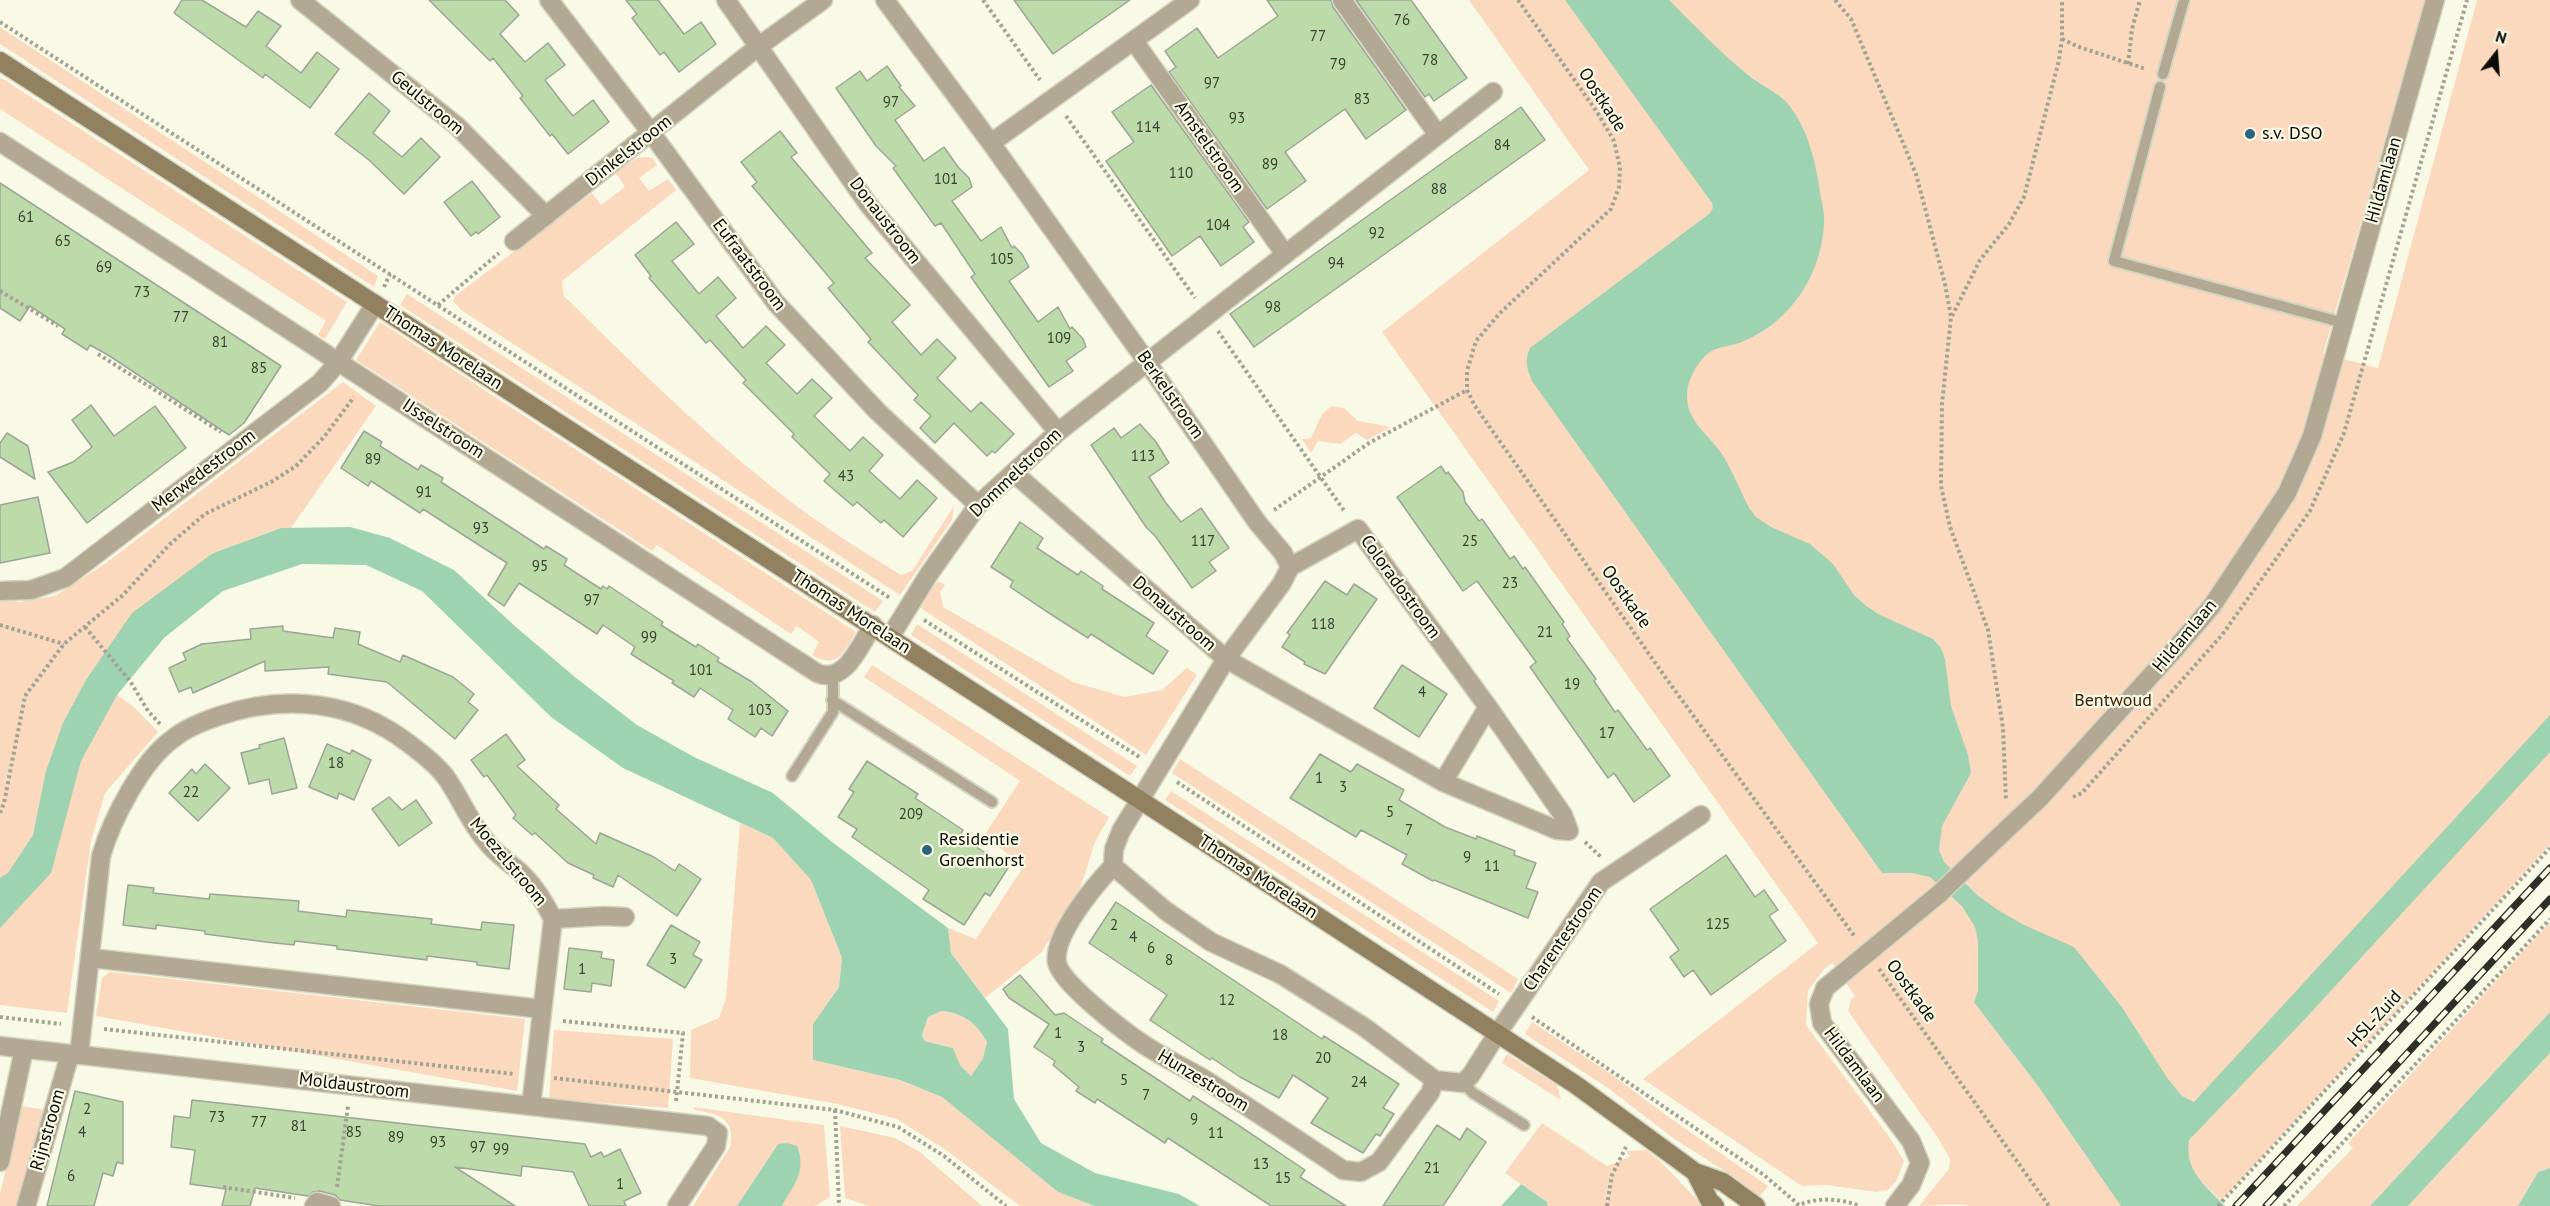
<!DOCTYPE html>
<style>
body{margin:0}
#map{position:relative;width:2550px;height:1206px;overflow:hidden;background:#f9fae6;font-family:"PT Sans",sans-serif}
canvas{display:block}
.north{position:absolute;left:2466px;top:24px;width:60px;height:60px;-webkit-text-stroke:4px #f9fae6;paint-order:stroke;rotate:17deg;font-size:16px;font-weight:700;line-height:24px;text-align:center;color:#0c0c06}
.north::after{content:'';display:block;margin:auto;width:21px;height:27px;background:#0c0c06;clip-path:polygon(50% 0,100% 100%,50% 72%,0 100%)}
</style>
<div id="map">
<canvas width="2550" height="1206"></canvas>
<div class="north">N</div>
</div>
<script>
const context = document.querySelector('canvas').getContext('2d');
context.lineJoin = 'round';
function fillPath(path, color) { context.fillStyle = color; context.fill(path, 'evenodd'); }
function strokePath(path, color, width, dash) { context.strokeStyle = color; context.lineWidth = width; context.lineCap = dash ? 'butt' : 'round'; context.setLineDash(dash || []); context.stroke(path); }
function write(font, color, halo, rows, align = 'center') {
  context.font = font + ' "PT Sans",sans-serif'; context.lineWidth = 4.5; context.setLineDash([]); context.textBaseline = 'middle'; context.strokeStyle = halo; context.fillStyle = color; for (const [text, x, y, turn = 0] of rows) {
    context.save(); context.translate(x, y); context.rotate((+turn || 0) * Math.PI / 180); context.textAlign = isNaN(turn) ? turn : align; if (halo) context.strokeText(text, 0, 0); context.fillText(text, 0, 0); context.restore();
  }
}
const green = new Path2D(`
 M1469,0H2425L2323,354L2378,368L2477,0H2550V845L2221,1201L2195,1175L2166,1206H1971C1954,1202 1936,1206 1919,1206L1949,1169L1950,1159L1938,1138L1848,1011L1851,999L1855,996L1832,963L1824,969L1808,991L1806,1025L1890,1138L1904,1161L1897,1180L1888,1190L1876,1192L1827,1185L1802,1186L1643,1079L1818,943L1382,332L1589,170Z
 M0,27L378,276L374,287L0,44Z
 M0,77L347,302L325,339L318,335L326,321L0,109Z
 M646,157L652,158L657,165L639,178L649,191L668,179L676,190L562,281L564,296C631,362 698,428 772,487C813,520 857,548 901,575L912,571L954,506L952,520L900,595L461,310L453,301L455,296L592,193L601,205L625,187L615,172L637,158Z
 M407,294L883,601L875,612L400,305Z
 M380,322L856,632C844,652 837,670 812,655L819,642L797,626L791,634L657,545L652,551L356,360Z
 M343,382L376,406L291,528H281L212,553L117,695L134,707L158,732L105,793L91,841L67,1013L0,1005V599L20,602L55,596L106,563Z
 M1332,406L1344,408L1358,421L1391,427L1367,440L1356,433L1340,444L1318,441L1311,453L1302,439L1311,438L1322,414Z
 M938,581L945,585L940,592L943,607L1073,682L1125,697L1162,690L1187,668L1197,675L1146,755L919,607Z
 M917,624L1137,766L1130,776L911,635Z
 M872,665L1109,817L1095,842L1081,886L1042,952L985,998L951,953L948,928L976,939L1024,866L984,836L1020,781L864,677Z
 M1180,759L1518,979L1511,993L1172,773Z
 M1171,791L1499,1001L1493,1012L1165,800Z
 M740,823L773,838L811,880L842,958L839,987L813,1024V1060L900,1080L942,1097L1058,1192L1095,1206H1020L946,1150L897,1119L838,1104L690,1078L691,1030L719,1018L726,998Z
 M2550,922V1012L2370,1206H2297L2353,1148L2348,1143Z
 M110,972L525,1019L517,1091L96,1016L102,978Z
 M942,1011C964,1013 977,1024 987,1042L983,1058L971,1076L960,1065L953,1048L925,1041L922,1034L928,1017Z
 M1532,1022L1611,1074L1667,1116L1768,1186L1759,1197L1739,1180L1673,1138L1608,1088L1525,1034Z
 M554,1030L673,1039L668,1108L549,1099Z
 M2550,1053V1168L2538,1172L2518,1206H2408Z
 M1507,1054L1557,1085L1561,1100L1502,1063Z
 M21,1106L46,1110L21,1206H0V1194Z
 M693,1107L824,1125L830,1197L815,1206H782L798,1177L797,1147L778,1144L737,1206H693L730,1147C736,1118 718,1114 695,1110Z
 M1542,1123L1607,1166L1630,1157L1626,1151L1646,1150L1661,1162L1703,1206H1548L1546,1202L1505,1173Z
 M840,1126L895,1138L920,1152L982,1206H869L845,1198Z`);
const water = new Path2D(`
 M1565,0H1669C1695,26 1720,52 1748,75C1760,85 1778,92 1788,104C1808,129 1816,162 1820,193C1822,203 1825,214 1824,224C1821,275 1791,321 1744,341C1734,346 1719,346 1710,352C1698,360 1687,381 1687,395C1686,423 1712,436 1725,459C1734,475 1741,492 1749,508L1756,517L1771,527L1810,544L1833,564L1854,595L1865,605L1878,614L1933,639L1941,648L1945,659L1951,706L1968,755L1971,773L1942,826L1939,850L1944,862L1977,895L1998,910L2022,924L2074,947L2121,1006L2168,1079L2182,1096L2194,1102L2550,715V752L2304,1020L2189,1140C2184,1171 2206,1186 2225,1206H2121L2038,1086L1974,1002L1978,991V941L1975,927L1962,906L1930,877L1912,873H1882L1532,381C1527,369 1524,360 1530,348L1709,214L1713,208L1712,203Z
 M350,527L390,538L454,570L516,627L576,678L637,725L694,757L773,793L832,842L948,928L951,953L1008,1029L1014,1099L1041,1143L1095,1173L1179,1194L1200,1206H1095L1058,1192L942,1097L900,1080L813,1060V1024L839,987L842,958L811,880L773,838L623,768L551,717L422,591L366,565L302,564L223,591L164,638L117,695L81,761L51,873L0,928V878L8,873L33,835L46,771L63,723L86,680L132,613L213,553L281,528ZM942,1011C964,1013 977,1024 987,1042L983,1058L971,1076L960,1065L953,1048L925,1041L922,1035L928,1017Z
 M2550,1012V1053L2408,1206H2370Z
 M787,1143L797,1146C807,1172 794,1184 782,1206H737L778,1144Z
 M2550,1168V1206H2518L2538,1172Z
 M1521,1184L1547,1202L1548,1206H1501Z`);
const building = new Path2D(`
 M182,0H202L246,27L258,11L281,26L266,46L301,73L317,52L339,69L310,108L265,74L263,78L174,13Z
 M429,0H505L519,15L500,34L525,62L548,43L565,65L545,80L561,101L573,116L593,100L609,122L568,154L552,134L550,136L520,98L523,96L493,58L490,61Z
 M626,0H658L684,34L701,22L716,44L679,72L664,52L660,55L632,18L637,14Z
 M1014,0H1130L1053,54Z
 M1267,0H1331L1333,7L1406,110L1366,139L1345,109L1285,152L1306,181L1267,209L1169,72L1176,67L1165,51L1197,28L1218,58L1278,16Z
 M1356,0H1411L1467,78L1434,101L1429,94L1425,97Z
 M887,66L901,86L899,87L915,106L895,120L924,161L944,147L958,167L969,178L972,187L952,201L981,241L1001,227L1012,248L1014,246L1022,254L1029,267L1009,281L1038,322L1058,307L1070,329L1072,327L1083,339L1086,347L1066,361L1073,371L1049,387L971,277L975,274L941,223L935,226L893,168L896,166L876,146L836,88L860,71L867,81Z
 M1151,85L1249,222L1243,227L1254,242L1221,266L1200,236L1172,256L1106,161L1134,142L1112,112Z
 M369,93L390,111L373,133L402,157L421,138L440,157L404,194L369,160L335,134Z
 M1521,107L1545,140L1254,347L1230,314Z
 M780,131L797,153L791,157L872,253L865,258L910,305L892,322L921,355L937,339L956,358L937,378L971,412L981,402L1014,434L995,453L992,451L987,456L954,423L935,443L920,428L931,416L914,400L918,395L868,342L871,339L828,288L834,283L752,186L757,182L741,162Z
 M472,181L500,217L478,234L476,232L471,236L444,202Z
 M0,183L281,366L244,423L229,435L108,355L90,345L87,350L62,334L65,329L30,306L20,321L0,308Z
 M676,222L694,244L672,261L699,294L718,277L736,298L716,316L743,348L766,326L785,345L766,363L797,394L812,379L832,398L814,416L850,451L863,437L883,455L869,471L900,499L917,480L937,498L903,537L884,520L881,523L857,502L853,506L824,481L830,474L792,437L794,434L743,383L746,380L710,340L706,343L649,278L651,276L635,255Z
 M91,405L114,436L155,406L186,448L87,523L48,472L73,462L92,447L72,420Z
 M1140,424L1156,442L1169,463L1149,477L1166,503L1181,522L1201,508L1229,548L1209,562L1216,571L1192,588L1156,537L1146,527L1091,445L1114,428L1121,438Z
 M364,431L382,442L380,446L418,470L421,465L443,478L441,482L544,549L546,546L567,559L564,565L601,589L603,586L607,589L609,586L663,622L661,625L696,647L698,644L719,658L717,661L752,682L788,711L772,736L761,728L755,737L728,719L733,710L700,688L694,697L672,683L674,681L631,654L635,647L603,625L597,634L519,583L504,606L488,595L507,563L423,509L420,513L371,481L368,486L341,468Z
 M7,433L28,446L35,479L0,457V443Z
 M1441,466L1446,474L1448,472L1463,492L1465,502L1479,521L1482,519L1510,559L1514,556L1523,569L1525,567L1564,622L1562,624L1570,636L1567,639L1596,679L1594,681L1615,712L1618,710L1647,750L1650,748L1670,776L1634,802L1614,773L1608,778L1530,667L1536,662L1477,581L1463,591L1397,497Z
 M38,497L50,553L0,563V505Z
 M1020,522L1043,538L1037,548L1078,575L1081,571L1103,586L1102,589L1154,623L1146,636L1168,651L1153,674L1091,634L1088,638L1052,615L1010,587L1013,581L991,567Z
 M1325,581L1347,595L1354,584L1377,599L1325,674L1304,664L1305,662L1282,647L1290,635L1287,633Z
 M283,626V631L333,638L335,628L360,632L358,644L400,662L403,655L453,677L474,694L468,702L478,710L455,739L387,682L328,674L329,667L265,671V661L193,693L191,687L179,692L169,668L186,660L183,653L202,644L251,639L250,629Z
 M1402,665L1447,694L1419,737L1374,708Z
 M506,734L525,760L517,766L559,805L556,809L596,844L600,833L654,857L675,871L679,864L701,879L677,916L618,875L613,887L593,878L594,875L568,863L535,833L532,835L513,818L516,815L487,775L484,777L471,760Z
 M284,738L297,788L272,794L269,779L249,784L241,753L260,748L259,745Z
 M327,744L350,754L352,750L371,760L354,800L339,793L337,799L309,787Z
 M1320,754L1351,772L1357,764L1404,790L1399,800L1445,827L1476,839L1477,836L1515,851L1514,855L1536,863L1526,888L1538,892L1528,918L1434,880L1433,881L1402,864L1407,855L1361,830L1356,837L1290,798Z
 M867,761L918,794L915,798L963,830L960,836L1008,868L990,896L985,893L964,925L923,899L929,890L852,837L857,829L838,817L854,792L849,789Z
 M205,764L230,788L198,821L169,793L192,769L196,774Z
 M389,797L402,810L416,800L432,823L399,846L372,809Z
 M1726,855L1755,897L1764,890L1778,910L1769,916L1786,941L1711,995L1693,970L1684,977L1670,957L1679,950L1650,909Z
 M128,885L154,888L153,893L209,899L210,894L299,901L298,911L346,917L347,910L432,919L431,924L481,930L482,922L514,925L509,969L477,965V962L427,956V960L362,952L337,949V946L295,941L294,945L266,942L205,934V931L156,925V929L123,925Z
 M1116,902L1322,1039L1324,1036L1399,1084L1383,1108L1394,1114L1380,1136L1376,1134L1363,1153L1311,1123L1328,1098L1293,1075L1279,1098L1240,1077L1212,1058L1210,1060L1150,1020L1167,995L1089,943Z
 M671,925L700,942L693,955L702,960L685,988L647,965Z
 M569,948L602,952L601,958L614,960L611,986L592,983L591,992L564,989Z
 M1020,975L1055,1015L1064,1013L1103,1039L1101,1042L1190,1101L1193,1096L1238,1125L1305,1170L1300,1177L1346,1206H1271L1168,1138L1165,1143L1097,1099L1095,1103L1076,1091L1079,1087L1053,1065L1055,1061L1034,1047L1049,1024L1009,998L1003,989Z
 M75,1091L123,1102V1164L117,1162L113,1176L103,1173L94,1206H47Z
 M192,1100L585,1144L591,1157L601,1152L604,1157L620,1149L641,1193L624,1201L626,1206H589L573,1172L522,1166L521,1176L455,1167L515,1206H379L340,1200L335,1195L320,1191L313,1192L308,1196L255,1188L250,1206H222L226,1189L190,1184L195,1150L171,1147L174,1116L190,1118Z
 M1437,1125L1460,1140L1467,1128L1486,1142L1443,1206H1383Z`);
const path = new Path2D(`
 M983,0L1040,80
 M1518,0L1597,112L1614,141L1620,167L1619,187L1611,209L1500,313L1476,341L1467,371V390L1475,406L1668,681L1855,937
 M1835,0L1851,19L1916,174L1945,284L1951,317L1942,404L1941,486L1950,527L1988,630L2003,728L2006,801
 M0,22L890,598
 M2062,39L2079,47L2146,69
 M2128,64L2132,29L2140,0
 M1066,116L1195,298
 M384,287L390,274
 M0,291L58,326
 M438,305L499,253
 M1952,316L1980,260L2009,224L2024,197L2059,60L2062,39V0
 M1218,331L1345,512
 M98,354L221,432
 M1274,510L1369,443L1467,390
 M924,620L1141,758
 M0,625L64,644
 M85,627L130,681L148,711L160,724
 M1177,782L1499,994
 M2073,797L2082,793L2222,635L2310,511L2344,433L2467,0
 M0,813L4,803L25,696L64,644L123,595L170,544L205,514L273,481L296,466L324,437L354,397
 M1585,842L1601,857
 M1879,969L2049,1206
 M0,1017L61,1024
 M1532,1017L1764,1175L1799,1205
 M563,1021L683,1033L676,1102
 M104,1029L514,1074
 M554,1078L835,1110L898,1127L944,1156L1006,1206
 M835,1110L839,1206
 M223,1187L295,1198
 M337,1187L348,1106
 M1607,1206L1612,1175L1626,1147
 M1796,1206C1817,1197 1839,1198 1860,1206
 M2218,1206L2550,848
 M2284,1206L2550,919`);
const lane = new Path2D(`
 M2163,74L2184,0
 M2160,87L2114,261L2344,323
 M832,700L992,802
 M792,776L833,712V676
 M1463,1083L1473,1093L1524,1125`);
const street = new Path2D(`
 M300,0L457,126L546,216
 M549,0L652,134L776,303L878,412L978,505
 M726,0L868,204L1058,432
 M885,0L991,143L1147,362L1257,522L1283,553L1290,567L1282,583L1226,659L1121,831L1114,849L1113,866L1166,911L1211,942L1280,974L1364,1027L1435,1080L1463,1083L1471,1075L1497,1034L1601,882L1701,815
 M1342,0L1438,135
 M1134,41L1285,254
 M0,142L817,673C845,685 860,645 873,625
 M991,143L1190,0
 M514,241L759,46L823,0
 M1014,473L1226,659L1443,782L1557,830L1569,831L1563,815L1488,707L1358,529L1290,567
 M0,591L31,590L65,578L320,383L339,361L375,304
 M890,637L929,574L978,505L1058,432L1493,92
 M1443,782L1488,707
 M1113,866C1095,885 1052,936 1057,963C1062,985 1132,1038 1154,1051C1172,1062 1191,1071 1209,1082C1254,1111 1299,1140 1343,1170L1361,1172L1379,1162L1430,1093L1435,1080
 M553,919L604,916L625,917
 M91,958L542,1009
 M0,1046L708,1126L718,1133L716,1146L677,1206
 M79,1055L101,856C112,819 142,760 174,738C186,728 204,721 219,716C284,694 352,700 408,743C420,752 435,763 445,776C460,797 469,821 486,841C496,855 511,863 523,875C536,888 545,903 553,919L531,1106
 M0,1162L24,1049
 M26,1206L70,1054
 M314,1206L317,1202L331,1206
 M1895,1206L1911,1185L1920,1163L1911,1141L1822,1023L1819,1004L1825,988L1939,894L2007,829L2040,798L2176,648L2212,606L2287,493L2312,436L2435,0`);
const secondary = new Path2D(`
 M0,61L1140,800L1576,1085L1695,1172L1723,1182L1756,1206
 M1695,1172L1709,1200L1715,1206`);
const rail = new Path2D(`
 M2236,1206L2550,868
 M2266,1206L2550,899`);
const markers = [
 [2250,134,6,"#2a647d"],
 [927,850,6,"#2a647d"]
];
const numberNames = [
 ["76",1402,21],
 ["77",1318,37],
 ["78",1430,61],
 ["79",1338,65],
 ["97",1212,84],
 ["83",1362,100],
 ["97",891,103],
 ["93",1237,119],
 ["114",1148,128],
 ["84",1502,146],
 ["89",1270,165],
 ["110",1181,174],
 ["101",946,180],
 ["88",1439,190],
 ["61",26,218],
 ["104",1218,226],
 ["92",1377,234],
 ["65",63,242],
 ["105",1002,260],
 ["94",1336,264],
 ["69",104,268],
 ["73",142,293],
 ["98",1273,308],
 ["77",181,318],
 ["109",1059,339],
 ["81",220,343],
 ["85",259,369],
 ["113",1143,457],
 ["89",373,460],
 ["43",846,477],
 ["91",424,493],
 ["93",481,529],
 ["117",1203,542],
 ["25",1470,542],
 ["95",540,567],
 ["23",1510,584],
 ["97",592,601],
 ["118",1323,625],
 ["21",1545,633],
 ["99",649,638],
 ["101",701,671],
 ["19",1572,685],
 ["4",1422,693],
 ["103",760,711],
 ["17",1607,734],
 ["18",336,764],
 ["1",1319,779],
 ["3",1343,788],
 ["22",191,793],
 ["5",1390,813],
 ["209",911,815],
 ["7",1409,831],
 ["9",1467,858],
 ["11",1492,867],
 ["125",1718,925],
 ["2",1114,926],
 ["4",1133,938],
 ["6",1151,949],
 ["3",673,960],
 ["8",1169,961],
 ["1",582,970],
 ["12",1227,1001],
 ["1",1058,1034],
 ["18",1280,1036],
 ["3",1081,1048],
 ["20",1323,1059],
 ["5",1124,1081],
 ["24",1359,1083],
 ["7",1146,1096],
 ["2",87,1110],
 ["73",217,1118],
 ["9",1194,1120],
 ["77",259,1123],
 ["81",299,1127],
 ["4",82,1133],
 ["85",354,1133],
 ["11",1216,1134],
 ["89",396,1138],
 ["93",438,1143],
 ["97",478,1148],
 ["99",501,1150],
 ["13",1261,1165],
 ["21",1432,1169],
 ["6",71,1177],
 ["15",1283,1179],
 ["1",620,1185]
];
const streetNames = [
 ["Oostkade",1602,100,57],
 ["Geulstroom",427,103,40],
 ["Amstelstroom",1209,147,55],
 ["Dinkelstroom",629,151,-38],
 ["Hildamlaan",2384,180,-74],
 ["Donaustroom",885,221,52],
 ["Eufraatstroom",749,265,53],
 ["Thomas Morelaan",443,348,33],
 ["Berkelstroom",1170,395,55],
 ["IJsselstroom",443,429,33],
 ["Merwedestroom",204,471,-37],
 ["Dommelstroom",1016,473,-44],
 ["Coloradostroom",1400,587,54],
 ["Oostkade",1626,597,55],
 ["Thomas Morelaan",851,612,33],
 ["Donaustroom",1174,614,41],
 ["Hildamlaan",2185,636,-50],
 ["Moezelstroom",508,862,50],
 ["Thomas Morelaan",1258,877,33],
 ["Charentestroom",1563,939,-55],
 ["Oostkade",1911,991,54],
 ["HSL-Zuid",2375,1019,-47],
 ["Hildamlaan",1854,1065,53],
 ["Hunzestroom",1203,1081,31],
 ["Moldaustroom",354,1086,7],
 ["Rijnstroom",48,1130,-74]
];
const poiNames = [
 ["s.v. DSO",2262,134],
 ["Residentie",939,840],
 ["Groenhorst",939,861]
];
const parkNames = [
 ["Bentwoud",2113,701]
];
fillPath(green, '#fbd9be');
fillPath(water, '#9ed3b2');
fillPath(building, '#bddaaa');
strokePath(building, '#9ca696', 1.5);
strokePath(lane, '#d3d4c2', 14);
strokePath(street, '#d3d4c2', 21);
strokePath(secondary, '#d3d4c2', 21);
strokePath(path, '#a2a394', 4, [3, 3]);
strokePath(lane, '#b3a892', 10);
strokePath(street, '#b3a892', 18);
strokePath(secondary, '#918161', 18);
strokePath(rail, '#2e2f27', 7);
strokePath(rail, '#f9fae6', 4.5, [14]);
for (const [x, y, r, color] of markers) { const dot = new Path2D(); dot.arc(x, y, r, 0, 2 * Math.PI); context.fillStyle = color; context.fill(dot); strokePath(dot, '#f9fae6', 2); }
write('15px', '#38402f', null, numberNames);
write('18px', '#0c0c06', '#f9fae6', streetNames);
write('18px', '#0c0c06', '#f9fae6', poiNames, 'left');
write('18px', '#3f2103', '#f9fae6', parkNames);
</script>
